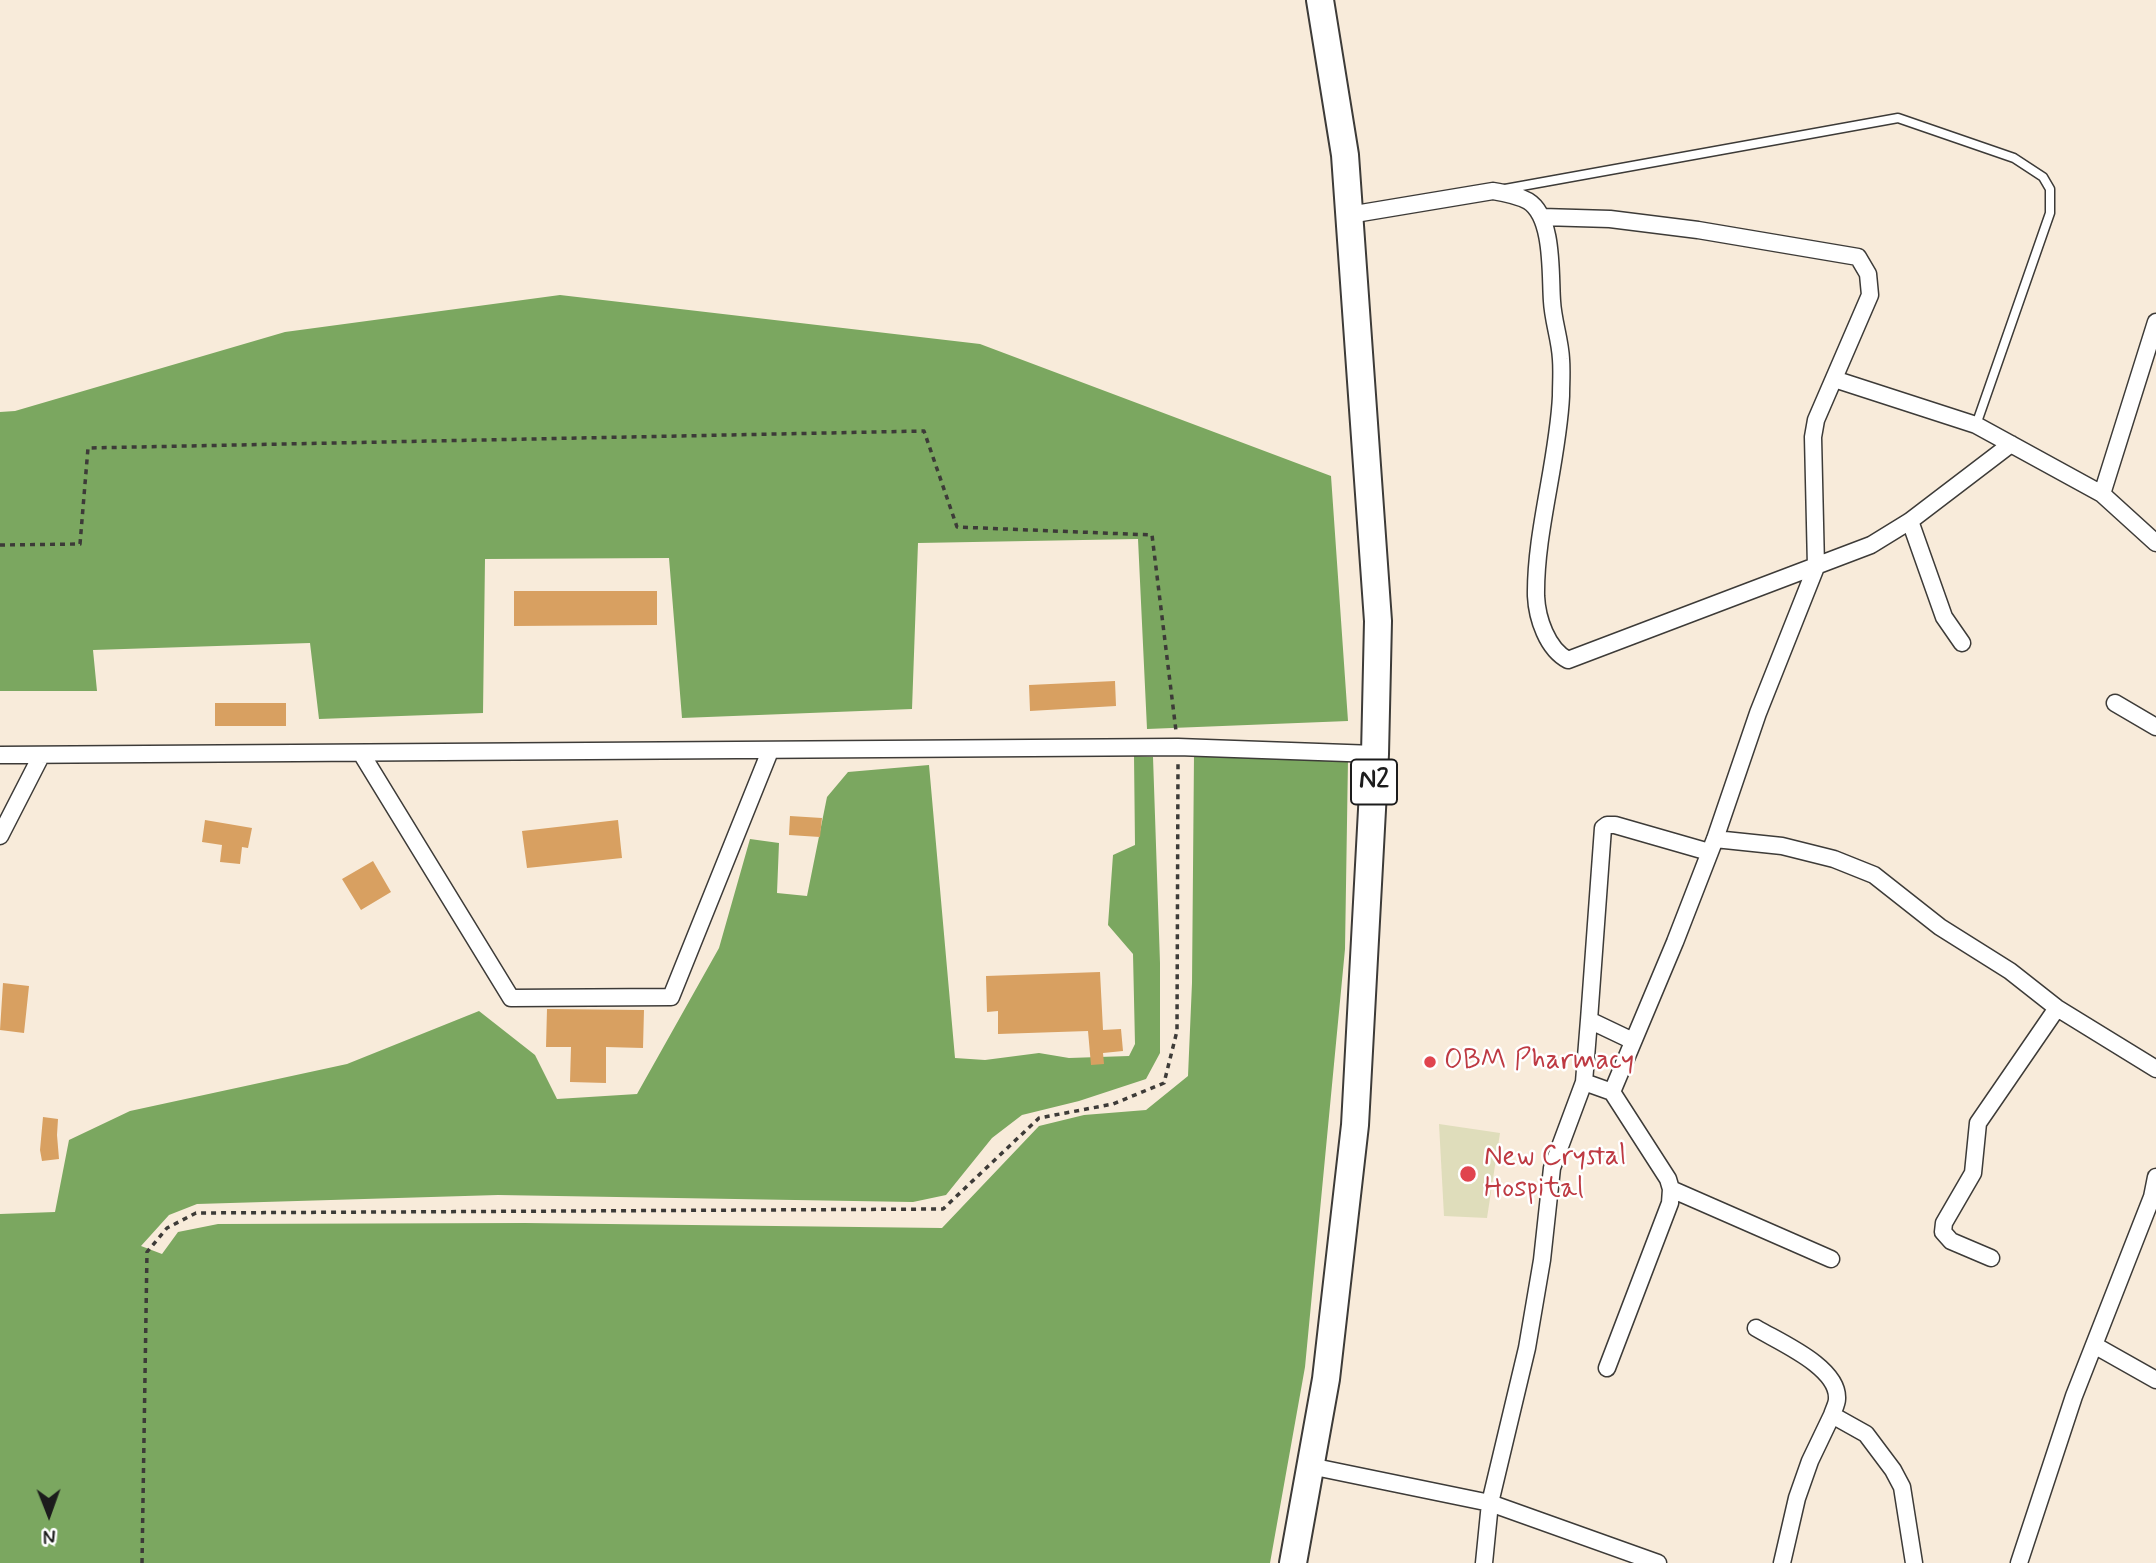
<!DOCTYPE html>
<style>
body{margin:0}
#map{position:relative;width:2156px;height:1563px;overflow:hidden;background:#f8ebda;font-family:Mynerve,sans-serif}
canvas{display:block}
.north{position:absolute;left:14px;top:1479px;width:70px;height:70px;-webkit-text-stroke:5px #fff;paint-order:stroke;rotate:179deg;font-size:19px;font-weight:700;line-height:28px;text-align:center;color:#1c1c1c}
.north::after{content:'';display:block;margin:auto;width:24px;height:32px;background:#1c1c1c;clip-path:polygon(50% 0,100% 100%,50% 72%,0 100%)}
</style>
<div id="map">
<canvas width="2156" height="1563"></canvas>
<div class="north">N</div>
</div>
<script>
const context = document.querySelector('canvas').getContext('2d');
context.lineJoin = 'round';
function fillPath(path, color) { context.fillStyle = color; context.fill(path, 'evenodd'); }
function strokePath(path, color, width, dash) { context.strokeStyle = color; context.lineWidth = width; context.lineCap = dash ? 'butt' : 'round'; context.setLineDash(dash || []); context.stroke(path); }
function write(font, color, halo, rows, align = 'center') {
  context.font = font + ' Mynerve,sans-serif'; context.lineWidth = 5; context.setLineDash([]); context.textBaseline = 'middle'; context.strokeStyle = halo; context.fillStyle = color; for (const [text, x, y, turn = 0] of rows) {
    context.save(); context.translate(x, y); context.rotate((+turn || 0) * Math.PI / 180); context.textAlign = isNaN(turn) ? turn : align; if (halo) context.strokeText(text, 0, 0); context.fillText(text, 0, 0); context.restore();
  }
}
const built = new Path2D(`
 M1439,1124L1500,1133L1487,1218L1444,1216Z`);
const forest = new Path2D(`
 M560,295L980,344L1331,476L1348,721L1147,729L1138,539L918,543L912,709L682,718L669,558L485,559L483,713L319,719L310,643L93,650L97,691H0V412L15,411L285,332Z
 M1194,755L1348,759L1345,949L1305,1367L1270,1563H0V1214L55,1212L69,1140L130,1111L347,1064L479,1011L535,1055L557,1099L637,1094L719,948L750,839L779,843L777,893L807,896L827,797L848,772L929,765L955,1058L985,1060L1039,1053L1069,1058L1129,1056L1135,1044L1133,954L1108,925L1113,855L1135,845L1134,756L1153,757L1160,963V1053L1146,1079L1079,1101L1022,1115L992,1138L946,1195L913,1202L498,1195L197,1204L169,1215L141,1246L162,1254L178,1232L218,1224L525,1223L942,1228L1039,1126L1084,1115L1146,1110L1188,1076L1192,983Z`);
const building = new Path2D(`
 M514,591H657V625L514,626Z
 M1115,681L1116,706L1030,711L1029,685Z
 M215,703H286V726H215Z
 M790,816L822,818L820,837L789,835Z
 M205,820L252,828L248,848L242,847L240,864L220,862L222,845L202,842Z
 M618,820L622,858L527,868L522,831Z
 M373,861L391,892L361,910L342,879Z
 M1100,972L1103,1030L1121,1029L1123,1051L1103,1053L1104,1064L1091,1065L1088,1031L998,1034V1011L987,1012L986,976Z
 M3,983L29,986L24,1033L0,1030Z
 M547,1009L644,1010L643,1048L606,1047V1083L570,1082L571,1047H546Z
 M43,1117L58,1119L57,1135L59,1159L42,1161L40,1150Z`);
const path = new Path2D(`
 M0,545L80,544L88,448L924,431L957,527L1152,535L1176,731
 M142,1563L147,1252L167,1228L196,1213L943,1209L1039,1118L1113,1104L1164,1083L1177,1031L1178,763`);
const service = new Path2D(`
 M1505,189L1898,118L2014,158L2043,177L2050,189V213L1976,425`);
const minor = new Path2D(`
 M1349,215L1493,191C1505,193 1517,195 1528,201C1554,217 1550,275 1552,301C1553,321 1560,339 1561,359C1562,371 1561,384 1561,396C1558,461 1535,532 1536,596C1537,618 1547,649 1568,660L1871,545L1910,521L2011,444
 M1834,379L1976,425L2102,494L2156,543
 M2102,494L2156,322
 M1910,521L1944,617L1962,643
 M2115,703L2156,727
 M361,753L511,998L671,997L770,751
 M0,755L1178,747L1375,754
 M0,836L41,756
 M1715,839L1782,846L1834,859L1874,875L1940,927L2010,971L2057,1008L2156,1069
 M1633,1041L1589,1020L1603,828L1607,825H1615L1709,852
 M1584,1082L1589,1020
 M2156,1177L2152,1197L2156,1198
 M1671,1189L1831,1259
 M1991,1258L1951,1241L1943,1232L1944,1223L1973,1173L1978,1123L2057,1008
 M1756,1328C1779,1342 1839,1367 1837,1399C1837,1404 1833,1411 1832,1415L1866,1434L1893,1470L1902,1487L1914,1563
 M2094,1345L2156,1380
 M1607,1368L1670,1203L1671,1189L1668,1179L1612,1092
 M1310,1466L1490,1503L1658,1563
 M1484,1563L1490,1503L1527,1348L1542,1260L1552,1168L1584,1082L1612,1092L1675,942L1715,839L1758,713L1816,567L1813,437L1816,420L1870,295L1868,274L1858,257L1698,230L1610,219L1542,217
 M1782,1563L1797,1498L1810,1461L1832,1415
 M2019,1563L2074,1396L2152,1197`);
const trunk = new Path2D(`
 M1293,1563L1326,1379L1355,1125L1375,754L1378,621L1345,155L1320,0`);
const markers = [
 [1430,1062,7,"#e0444e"],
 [1468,1174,9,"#e0444e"]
];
const shields = [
 [1374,782,46]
];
const shieldNames = [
 ["N2",1374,782]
];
const healthNames = [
 ["OBM Pharmacy",1444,1062],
 ["New Crystal",1484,1158],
 ["Hospital",1484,1190]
];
fillPath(built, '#dfddbb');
fillPath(forest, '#7ba760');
fillPath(building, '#d8a061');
strokePath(service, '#3d3b38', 11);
strokePath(minor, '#3d3b38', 19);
strokePath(trunk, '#3d3b38', 30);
strokePath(path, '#3d3b38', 3.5, [5, 5]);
strokePath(service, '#fff', 8);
strokePath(minor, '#fff', 16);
strokePath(trunk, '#fff', 26);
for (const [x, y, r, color] of markers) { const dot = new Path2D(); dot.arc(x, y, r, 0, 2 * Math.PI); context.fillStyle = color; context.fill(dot); strokePath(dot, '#fff', 2.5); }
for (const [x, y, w] of shields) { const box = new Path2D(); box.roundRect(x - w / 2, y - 22.5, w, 45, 5); context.fillStyle = '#fff'; context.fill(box); strokePath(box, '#1c1c1c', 2); }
write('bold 26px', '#1c1c1c', null, shieldNames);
write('28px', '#be3a42', '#fff', healthNames, 'left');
</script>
